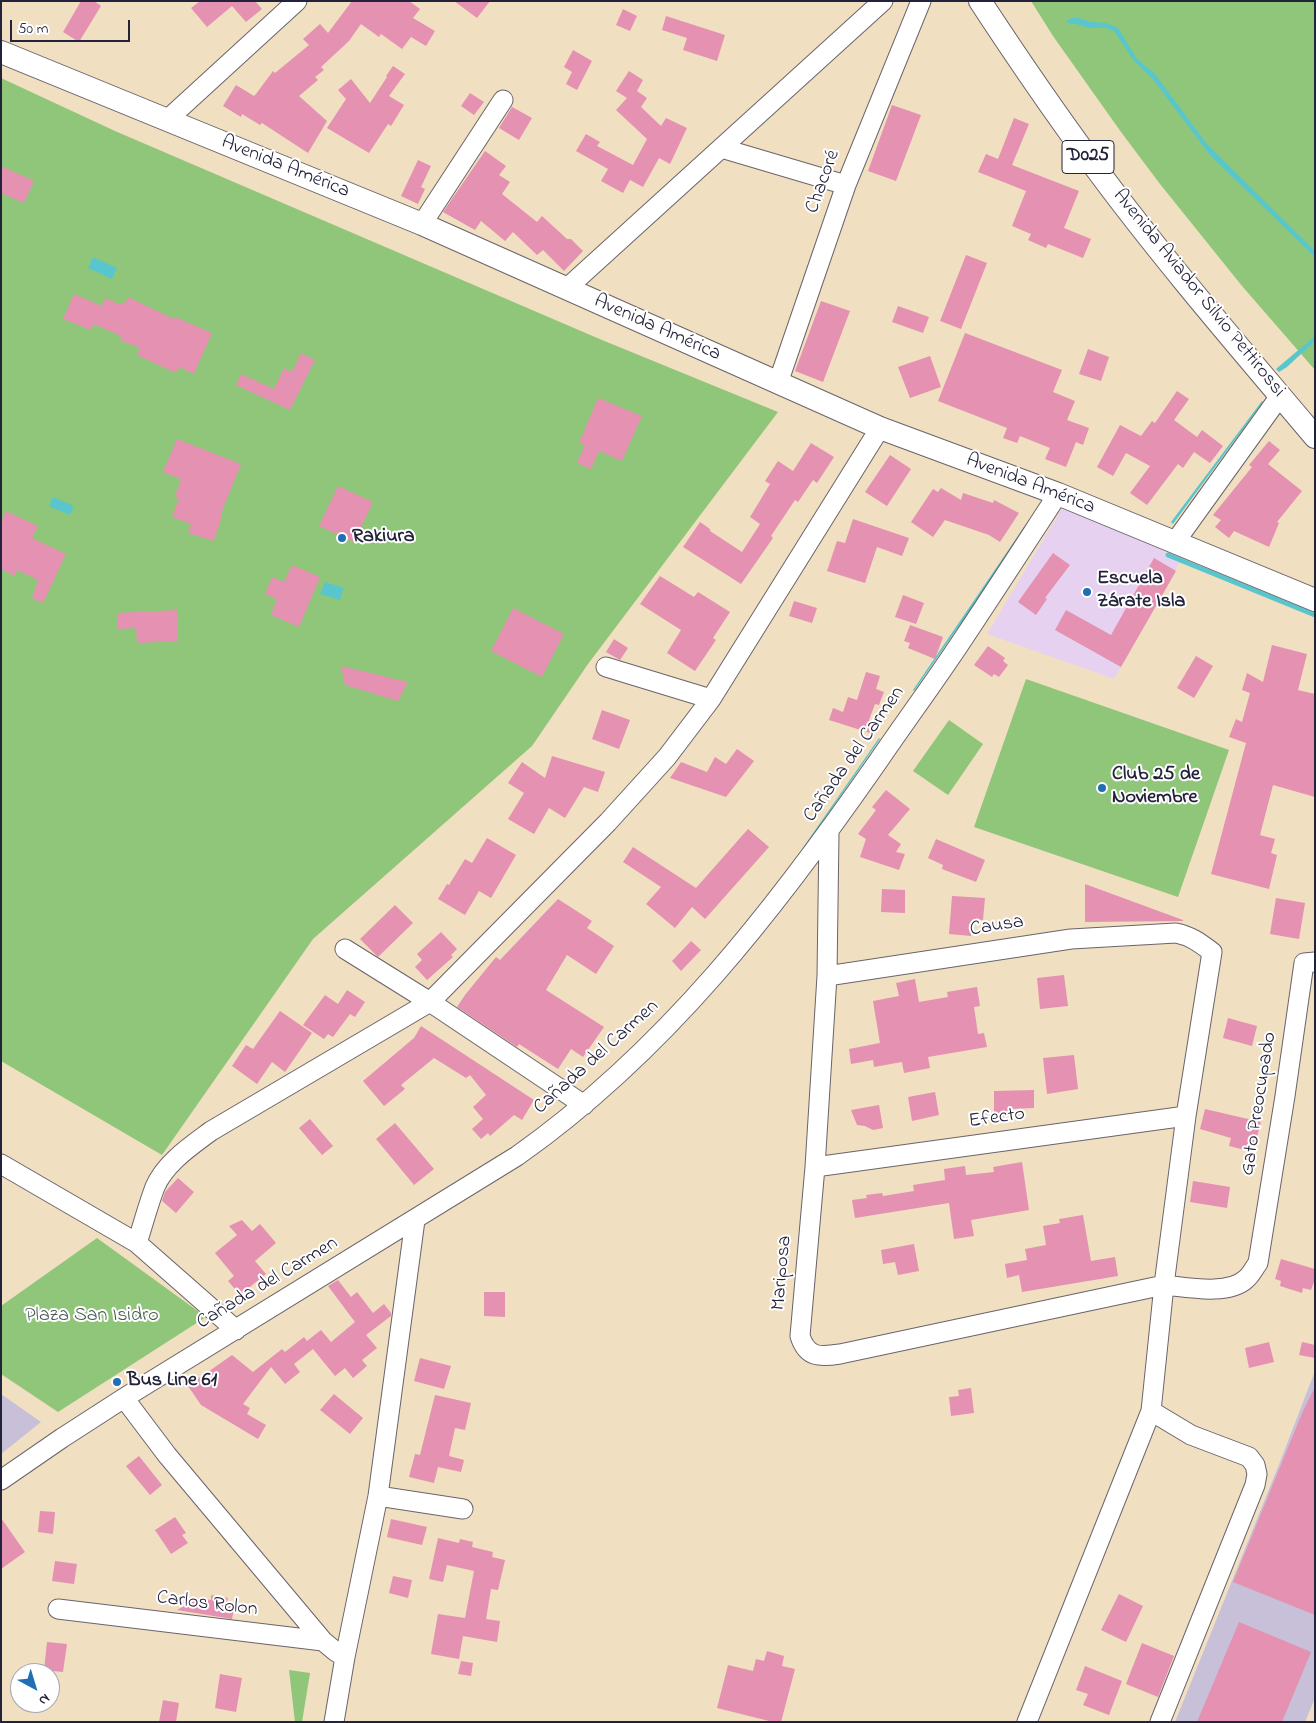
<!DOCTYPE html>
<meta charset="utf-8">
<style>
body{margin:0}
#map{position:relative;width:1316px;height:1723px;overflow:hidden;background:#f1dfc1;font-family:"Indie Flower",sans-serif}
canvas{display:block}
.frame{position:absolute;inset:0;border:2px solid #22223b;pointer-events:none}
.north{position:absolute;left:10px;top:1663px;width:50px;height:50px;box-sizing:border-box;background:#fff;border:1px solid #a7a7b1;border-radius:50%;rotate:141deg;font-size:14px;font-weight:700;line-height:20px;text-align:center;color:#22223b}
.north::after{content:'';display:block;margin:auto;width:18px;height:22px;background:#1f6fb2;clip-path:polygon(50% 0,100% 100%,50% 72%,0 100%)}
.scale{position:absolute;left:10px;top:20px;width:120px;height:22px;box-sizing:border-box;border:2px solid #22223b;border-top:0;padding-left:6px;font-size:15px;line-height:18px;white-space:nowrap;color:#22223b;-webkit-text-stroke:4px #fff;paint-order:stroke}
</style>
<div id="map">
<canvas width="1316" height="1723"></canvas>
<div class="frame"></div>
<div class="north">N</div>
<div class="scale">50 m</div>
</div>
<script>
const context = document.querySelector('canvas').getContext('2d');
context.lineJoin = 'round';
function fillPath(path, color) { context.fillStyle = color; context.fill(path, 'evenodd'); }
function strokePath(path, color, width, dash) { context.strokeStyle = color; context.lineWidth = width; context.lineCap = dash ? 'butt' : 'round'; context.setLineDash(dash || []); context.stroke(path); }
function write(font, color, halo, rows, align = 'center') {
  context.font = font + ' "Indie Flower",sans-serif'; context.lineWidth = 4; context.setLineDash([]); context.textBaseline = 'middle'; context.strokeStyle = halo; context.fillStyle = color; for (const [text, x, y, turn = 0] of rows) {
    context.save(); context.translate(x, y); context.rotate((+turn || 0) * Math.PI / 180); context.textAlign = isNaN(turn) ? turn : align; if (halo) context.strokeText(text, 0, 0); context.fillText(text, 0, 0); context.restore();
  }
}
const built = new Path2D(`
 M1067,500L1186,551L1114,679L987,634Z`);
const industrial = new Path2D(`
 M1315,1371V1698L1305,1722H1175L1280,1462Z
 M1,1394L41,1422L1,1454Z`);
const green = new Path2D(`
 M1031,1H1315V370L1242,286L1160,184L1121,132L1053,36Z
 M1,78L115,131L602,340L778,412L588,664L532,746L313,939L162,1155L1,1061Z
 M1026,679L1229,750L1178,897L974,827Z
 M949,720L983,744L948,795L913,771Z
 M97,1238L206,1317L58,1412L1,1374V1306Z
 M289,1670L310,1673L302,1722H295Z`);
const water = new Path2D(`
 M1072,18H1079L1091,22L1106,23L1118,28L1137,59L1155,74L1207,144L1315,251V257L1210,155L1152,78L1134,61L1114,31L1106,28H1090L1076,24H1069L1066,21Z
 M93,257L117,268L112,279L88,268Z
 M1315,336V341L1287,367L1279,372L1276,369Z
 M1262,401L1263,402L1173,524L1171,522Z
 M53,497L74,506L70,515L49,506Z
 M1024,527L1027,528L914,691L913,690Z
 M325,582L344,588L340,600L320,594Z
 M879,738L880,739L803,850L802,849Z`);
const stream = new Path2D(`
 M1168,555L1315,615`);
const building = new Path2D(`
 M81,1H94L101,6L79,42L63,32Z
 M200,1H255L262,9L246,22L232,6L207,27L191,8Z
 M352,1H409L420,9L413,18L435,31L426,46L411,37L402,49L381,34L379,37L361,24L349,41L321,67L324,70L315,77L318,80L299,96L327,121L308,153L262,123L260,125L242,114L241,117L223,106L236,85L254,96L256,94L273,71L275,73L309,45L303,39L320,24L328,33Z
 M454,1H490L477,18Z
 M623,9L637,16L630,31L616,25Z
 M666,16L725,35L717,61L683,50L687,38L662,30Z
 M573,50L592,61L577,90L566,84L572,72L564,67Z
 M393,66L405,74L389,96L404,105L391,126L388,124L369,153L327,128L346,99L338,90L351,79L370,103L387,77L386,76Z
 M629,71L643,80L637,91L647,98L641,107L661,126L666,118L687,128L670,164L659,158L643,187L630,180L623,193L601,181L608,169L576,151L586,134L600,142L597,146L633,165L647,139L616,110L627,98L616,91Z
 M470,93L484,102L474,115L461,106Z
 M892,105L921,115L896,181L868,171Z
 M512,107L532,118L519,140L499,128Z
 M1014,118L1029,124L1012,165L1079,191L1064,228L1091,239L1083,258L1048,244L1046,248L1028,240L1031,234L1012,226L1026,191L978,172L986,154L998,159Z
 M485,151L506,166L499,175L510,182L502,194L537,222L542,216L567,239H571L583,251L564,271L543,250L537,255L513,232L505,241L481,221L475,230L443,212Z
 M418,160L431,166L421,187L425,189L418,204L401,196Z
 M1,166L34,181L24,203L1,193Z
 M966,255L987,263L961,329L940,321Z
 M74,294L102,306L105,298L119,304L120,303L124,304L128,297L174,319L175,317L212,333L194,374L179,367L176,373L137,355L140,348L120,340L121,336L94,324L91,330L63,319Z
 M821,301L850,311L823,382L795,371Z
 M898,306L929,317L923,333L892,322Z
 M965,333L1062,370L1053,392L1075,401L1067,420L1089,428L1083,445L1076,442L1066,467L1045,459L1050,448L1020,436L1017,443L1003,438L1007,428L938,401Z
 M1088,349L1109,357L1101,381L1079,374Z
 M301,353L315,360L290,410L236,385L241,374L274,389L284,368L292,372Z
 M930,356L941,387L910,398L898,367Z
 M1177,391L1189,399L1174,420L1197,437L1202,430L1223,446L1210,463L1194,452L1183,468L1178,464L1147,505L1130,493L1150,466L1126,453L1113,476L1097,467L1120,425L1141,436L1152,421L1155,423Z
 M598,398L642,416L622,461L599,451L591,469L577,463L585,445L579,443Z
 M177,439L241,464L220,516H222L214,541L188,533L191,524L172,517L179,498L175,497L181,479L163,472Z
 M1269,441L1280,450L1268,464L1302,491L1277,522L1279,523L1269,547L1234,531L1229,538L1215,527L1221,520L1213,515L1252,467L1249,465Z
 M811,443L834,457L817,483L813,480L798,502L795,500L771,536L773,538L741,584L683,547L700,522L710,529V531L742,552L760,524L750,517L770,484L765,481L778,461L793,471Z
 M890,455L911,469L887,506L865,492Z
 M338,486L373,502L354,542L319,526Z
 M941,488L961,500L963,493L993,503L994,500L1019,513L1000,542L989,535L945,520L933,537L911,522L933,489L938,492Z
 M6,511L38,526L32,538L66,554L43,603L32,598L38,580L17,570L15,576L1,569V522Z
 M853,519L909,538L902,556L877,547L865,583L827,571L837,541L845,543Z
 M1053,553L1070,565L1045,598L1047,599L1036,615L1018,602Z
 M1154,558L1176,571L1121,667L1055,630L1066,610L1111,635Z
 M292,565L320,577L299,627L271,615L277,599L265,594L272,577L284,582Z
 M660,576L694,597L698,592L730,612L713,638L716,640L695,671L667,653L681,630L640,604Z
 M903,595L924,603L916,624L895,617Z
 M794,601L817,608L812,623L789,616Z
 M513,608L564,634L542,677L491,651Z
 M178,610V641L137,643L136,628L118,629L117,613Z
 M910,625L943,637L935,659L908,648L910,643L904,641Z
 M614,639L628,648L620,660L606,652Z
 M1272,645L1307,654L1298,690L1315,694V797L1273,785L1260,835L1275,839L1271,853L1277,855L1269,889L1211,874L1246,743L1229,737L1236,719L1242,722L1250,693L1242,690L1247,673L1263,682Z
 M988,646L1005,658L1003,661L1008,665L999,677L994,674L992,677L974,665Z
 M1196,656L1213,666L1194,698L1177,688Z
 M341,666L408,682L398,701L345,685Z
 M866,672L880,676L876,689L884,692L879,705L875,704L869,720L874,722L870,733L829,720L833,708L843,712L848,697L857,700Z
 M602,710L630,720L619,749L592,739Z
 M737,749L754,761L726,797L670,778L681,762L707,772L715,757L726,764Z
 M552,756L605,772L598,792L584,787L565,818L549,808L534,834L508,819L524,793L508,783L522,762L545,778Z
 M886,790L910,809L888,835L901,844L896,852L905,854L899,870L860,857L866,839L858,834L876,810L872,807Z
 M748,829L769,847L705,919L692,907L675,928L646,904L661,887L623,862L633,847L696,888Z
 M487,838L516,855L491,898L479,891L465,915L438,899L447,884L449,885L465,859L472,863Z
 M936,839L985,860L976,882L942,869L943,865L928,858Z
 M1085,884L1183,920V921L1085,922Z
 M882,889L905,890V913L881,912Z
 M952,896L985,898L983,920L973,919L971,936L949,934Z
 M1276,898L1305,903L1299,939L1270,934Z
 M558,899L592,921L587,928L614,946L596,974L567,955L546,990L604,1027L583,1057L571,1049L558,1069L519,1044L517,1047L457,1007L465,995L496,957L500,960Z
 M395,905L413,923L378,957L360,939Z
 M441,932L457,949L451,955L453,957L427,980L415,967L422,960L417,954Z
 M691,941L701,950L681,971L672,961Z
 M1064,975L1068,1006L1040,1009L1037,978Z
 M915,979L919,1002L948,997L947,992L977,987L980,1006L974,1007L978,1034L984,1033L987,1047L928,1057L930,1068L904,1073L902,1062L874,1067L873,1060L851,1064L849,1049L880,1043L873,1001L899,996L896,983Z
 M347,990L365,1002L355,1017L350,1014L333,1037L328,1034L324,1039L303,1025L325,995L338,1004Z
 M280,1011L312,1033L285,1072L272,1062L257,1084L232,1066L246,1045L253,1049Z
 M1228,1018L1257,1026L1252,1046L1223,1038Z
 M421,1026L534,1100L522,1120L514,1115L490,1136L488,1133L481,1139L472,1129L483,1119L473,1107L486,1095L470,1075L466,1078L434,1058L401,1085L405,1089L384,1106L363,1081L414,1038Z
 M1074,1055L1078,1089L1047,1094L1043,1058Z
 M1034,1090V1108L1008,1109V1116L994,1117V1091Z
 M935,1092L939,1115L912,1121L908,1097Z
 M879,1105L883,1128L873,1130L865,1126L857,1125L851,1110Z
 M1205,1109L1261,1122L1253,1152L1229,1146L1231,1138L1200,1129Z
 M310,1119L333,1146L322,1155L299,1128Z
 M395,1123L434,1169L414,1185L376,1139Z
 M1022,1162L1029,1210L971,1220L974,1236L954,1239L949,1203L855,1218L852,1200L867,1198L866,1195L882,1193L883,1196L914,1191L913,1185L945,1180L944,1169L965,1166L966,1175L994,1172L993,1167Z
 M178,1178L194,1192L176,1213L162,1201L165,1192Z
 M1193,1181L1230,1187L1227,1208L1190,1202Z
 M1083,1215L1091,1261L1115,1257L1118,1276L1022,1292L1019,1275L1007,1278L1005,1264L1027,1260L1025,1249L1046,1245L1043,1226L1060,1223L1059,1219Z
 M242,1220L252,1231L260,1224L276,1243L255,1261L266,1274L240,1295L228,1281L234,1276L215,1253L237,1235L229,1226Z
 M914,1244L919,1271L898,1275L895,1262L883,1264L881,1250Z
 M1281,1259L1315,1269V1279L1311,1290L1303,1288L1302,1293L1280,1286L1281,1281L1275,1279Z
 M338,1280L351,1297L357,1292L373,1313L384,1304L391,1313V1316L366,1335L377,1348L362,1360L367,1366L353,1378L345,1368L335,1376L313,1349L294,1364L300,1372L285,1384L271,1367L243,1404L250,1408L247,1414L266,1425L258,1439L201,1405L188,1386L232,1355L253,1372L282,1349L285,1352L304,1337L307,1341L321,1330L331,1342L355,1322L328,1286Z
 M484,1292H505V1317L484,1316Z
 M1269,1342L1274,1362L1249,1368L1245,1348Z
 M1302,1342L1315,1345V1358L1299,1355Z
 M420,1358L451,1366L444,1389L414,1381Z
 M1315,1387V1615L1233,1582L1303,1411Z
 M971,1388L974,1413L951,1416L949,1397L959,1396L958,1390Z
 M334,1394L363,1418L350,1434L320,1410Z
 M435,1395L471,1403L465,1430L455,1428L449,1456L464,1460L461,1472L438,1467L434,1483L409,1477L415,1454L420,1455Z
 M139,1456L162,1485L150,1495L126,1466Z
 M40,1511L55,1512L53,1534L38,1532Z
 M175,1517L186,1533L182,1535L188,1543L171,1554L155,1530Z
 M1,1518L25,1552L1,1569Z
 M391,1519L427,1527L422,1545L387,1537Z
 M438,1538L459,1543L460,1539L473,1542L472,1547L493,1552L492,1557L505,1560L498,1590L491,1589L486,1619L500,1621L497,1642L463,1636L459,1659L431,1654L438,1614L465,1618L474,1571L447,1565L443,1582L429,1579Z
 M55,1561L77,1564L74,1584L52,1581Z
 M393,1576L412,1580L408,1598L389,1593Z
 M1119,1594L1143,1606L1126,1642L1101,1630Z
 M211,1595L228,1598L227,1601L235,1603L232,1619L177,1610L198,1598L211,1600Z
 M1239,1622L1311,1652L1282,1722H1197Z
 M47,1642L67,1644L63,1672L44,1670Z
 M1142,1643L1174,1656L1158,1697L1126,1684Z
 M767,1651L784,1656L782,1666L795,1669L781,1722H773L717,1708L728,1665L753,1671L756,1659L764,1661Z
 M461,1661L473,1663L471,1676L458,1674Z
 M1085,1666L1122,1681L1109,1715L1083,1705L1088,1694L1076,1690Z
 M220,1674L242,1678L236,1712L215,1708Z
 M163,1700L179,1703L176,1722H159Z`);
const minor = new Path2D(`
 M167,120L297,1
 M721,148L846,185
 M422,224L503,100
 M566,289L883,1
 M778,383L846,185L921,1
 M1175,542L1280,396
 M606,667L711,699
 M829,833L827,976L815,1167L800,1336C807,1358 820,1357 840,1354L1164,1285C1186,1287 1228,1296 1246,1279C1251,1275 1254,1268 1258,1263L1285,1096L1304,963L1315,962
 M345,949L430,1002L584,1105
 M827,976L1071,939L1176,933C1191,936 1200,943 1212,952L1186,1116L1164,1285L1151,1411L1027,1722
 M1,1164L137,1243L236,1330
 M815,1167L1186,1116
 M137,1243C143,1225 148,1205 155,1187C165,1163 191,1146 211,1131L430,1002L608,822L667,757L711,699L880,428
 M124,1398L167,1455L323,1641L335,1651L345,1657
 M1151,1411L1191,1435L1249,1457L1255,1465L1257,1474L1255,1485L1160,1722
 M1,1480L62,1438L124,1398L517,1156C666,1051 776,908 879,760C907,719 936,680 963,639C995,591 1026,543 1058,494
 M378,1496L463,1509
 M58,1609L323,1641
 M334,1722L345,1657L378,1496L415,1220`);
const major = new Path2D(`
 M980,1C1016,56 1053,110 1092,163C1162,258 1239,347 1315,437
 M1,52L422,224L880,428L1058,494L1315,600`);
const markers = [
 [342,538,5,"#1f6fb2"],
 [1087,592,5,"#1f6fb2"],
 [1102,788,5,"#1f6fb2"],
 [117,1382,5,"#1f6fb2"]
];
const shields = [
 [1088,157,52]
];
const shieldNames = [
 ["D025",1088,157]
];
const streetNames = [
 ["Avenida América",285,168,22],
 ["Chacoré",824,182,-70],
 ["Avenida Aviador Silvio Pettirossi",1198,294,51],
 ["Avenida América",657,329,24],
 ["Avenida América",1030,485,21],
 ["Cañada del Carmen",855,755,-55],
 ["Causa",997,927,-9],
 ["Cañada del Carmen",597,1058,-42],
 ["Gato Preocupado",1260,1104,-81],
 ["Efecto",997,1119,-8],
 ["Mariposa",783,1273,-85],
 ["Cañada del Carmen",268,1284,-31],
 ["Carlos Rolon",207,1605,7]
];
const poiNames = [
 ["Rakiura",352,538],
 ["Escuela",1097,580],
 ["Zárate Isla",1097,603],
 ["Club 25 de",1112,776],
 ["Noviembre",1112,799],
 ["Bus Line 61",127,1382]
];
const parkNames = [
 ["Plaza San Isidro",92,1317]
];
fillPath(built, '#e6d2f0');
fillPath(industrial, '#c8bfd8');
fillPath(green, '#90c679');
fillPath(water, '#58c6cc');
strokePath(stream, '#58c6cc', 5);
fillPath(building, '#e491b2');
strokePath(minor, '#6a646a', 21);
strokePath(major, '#6a646a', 24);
strokePath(minor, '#fff', 19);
strokePath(major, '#fff', 22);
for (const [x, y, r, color] of markers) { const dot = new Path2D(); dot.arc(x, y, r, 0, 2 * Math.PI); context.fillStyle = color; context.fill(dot); strokePath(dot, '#fff', 2); }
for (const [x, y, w] of shields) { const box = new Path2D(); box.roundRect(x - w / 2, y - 16.5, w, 33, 4); context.fillStyle = '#fff'; context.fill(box); strokePath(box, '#22223b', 1); }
write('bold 19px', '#22223b', null, shieldNames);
write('20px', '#22223b', '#fff', streetNames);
write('bold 20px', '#22223b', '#fff', poiNames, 'left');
write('20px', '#485b51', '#fff', parkNames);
</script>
